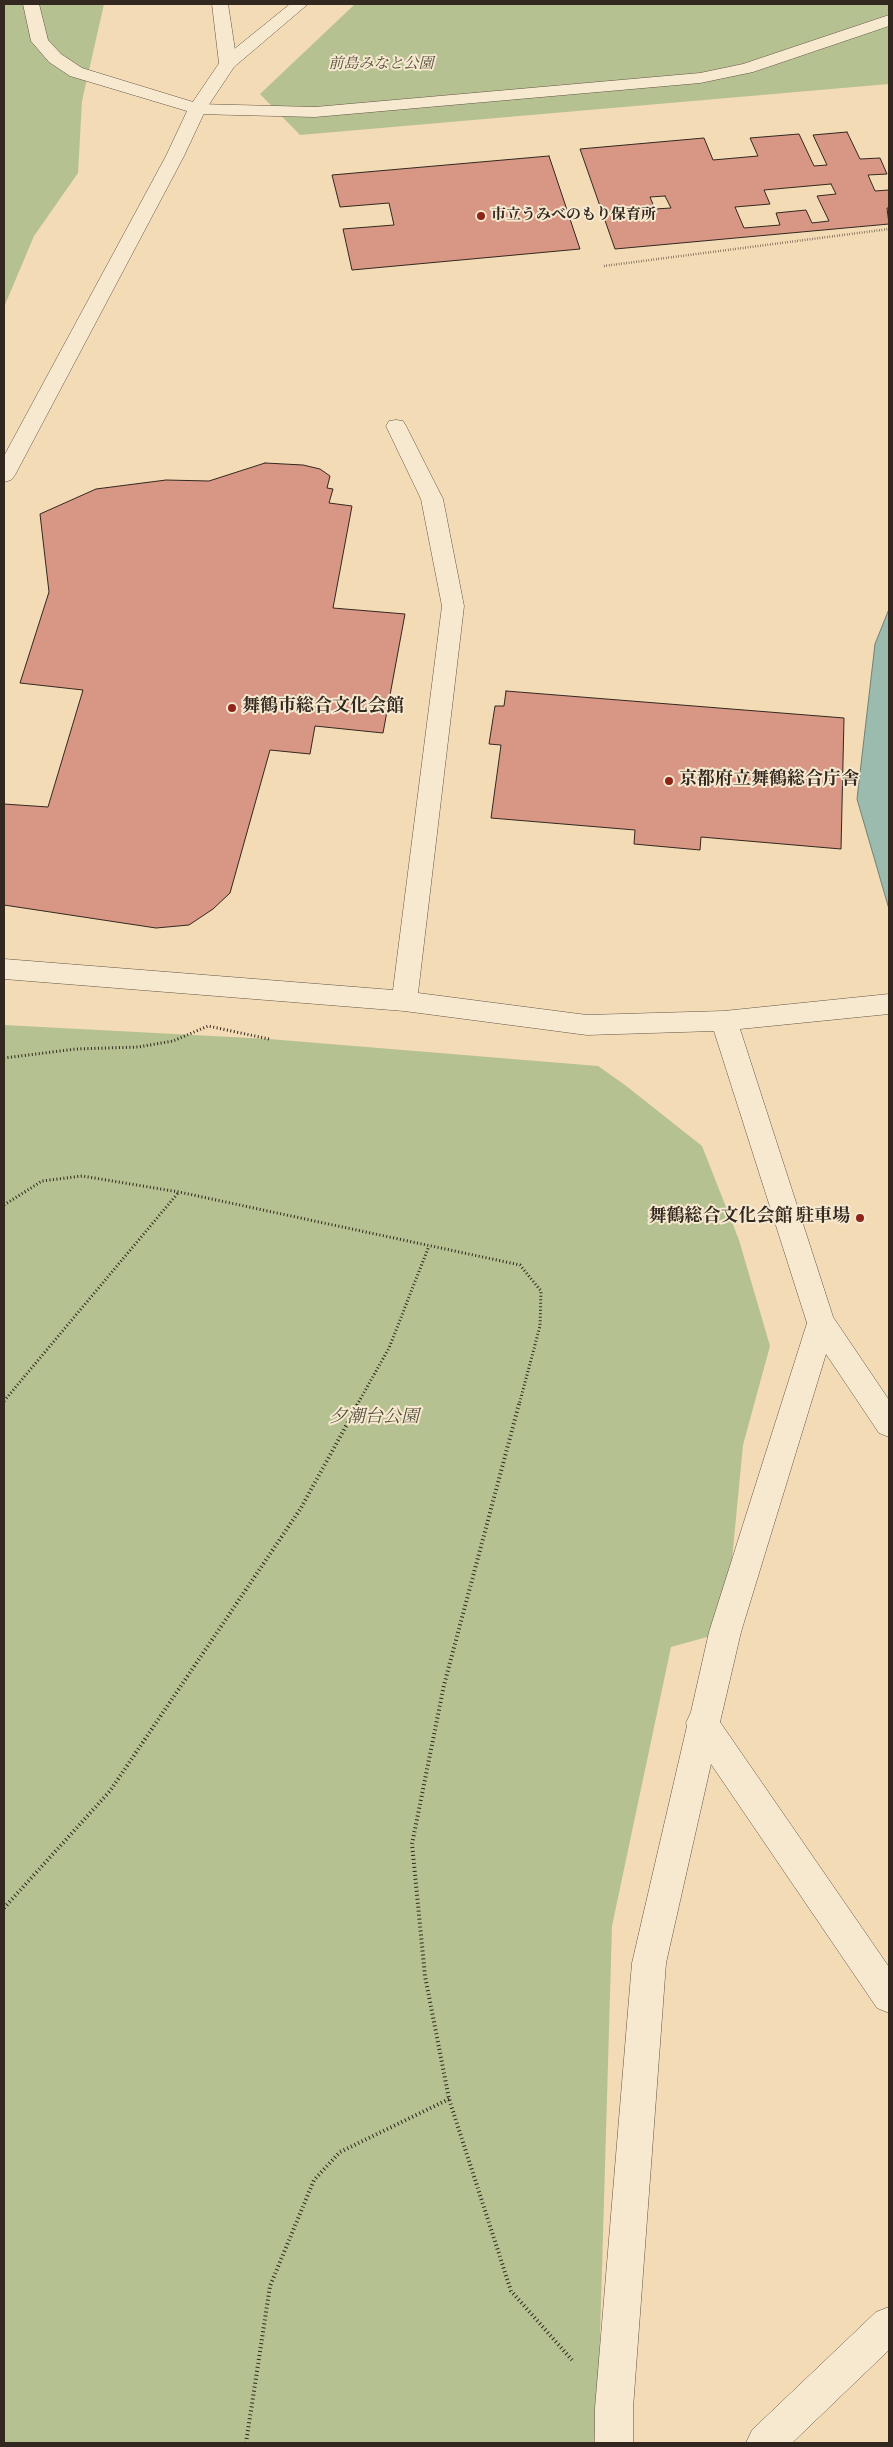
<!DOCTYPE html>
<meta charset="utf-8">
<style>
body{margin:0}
#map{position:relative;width:893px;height:2447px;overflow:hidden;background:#f3dbb6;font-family:Vollkorn,serif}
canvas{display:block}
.frame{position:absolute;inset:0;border:5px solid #32281f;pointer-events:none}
</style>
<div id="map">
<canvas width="893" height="2447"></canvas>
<div class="frame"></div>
</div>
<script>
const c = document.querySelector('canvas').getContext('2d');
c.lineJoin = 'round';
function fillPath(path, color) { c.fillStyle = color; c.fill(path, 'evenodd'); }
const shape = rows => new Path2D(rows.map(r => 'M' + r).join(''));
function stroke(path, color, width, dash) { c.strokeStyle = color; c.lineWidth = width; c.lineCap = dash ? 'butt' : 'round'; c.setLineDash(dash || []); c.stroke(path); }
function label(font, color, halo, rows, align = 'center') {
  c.font = font + ' Vollkorn,"Noto Serif JP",serif'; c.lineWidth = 4; c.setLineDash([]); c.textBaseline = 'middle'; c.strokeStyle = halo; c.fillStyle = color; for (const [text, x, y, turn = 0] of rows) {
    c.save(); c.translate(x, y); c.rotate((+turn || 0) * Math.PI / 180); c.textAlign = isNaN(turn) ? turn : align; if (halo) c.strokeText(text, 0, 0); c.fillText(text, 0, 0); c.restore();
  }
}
fillPath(shape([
 [4,4,104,4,82,101,78,173,34,236,4,307],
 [355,4,889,4,889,84,300,135,260,94],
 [4,1025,269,1039,598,1066,625,1085,702,1146,739,1240,770,1346,743,1445,725,1632,671,1647,612,1926,599,2372,594,2443,4,2443]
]), '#b6c191');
const water = shape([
 [889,609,889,909,857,799,875,644,889,609]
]);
fillPath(water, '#9bbbae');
stroke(water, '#718075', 1);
const building = shape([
 [847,132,860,159,880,158,887,174,868,175,875,191,889,190,889,208,887,208,889,224,615,249,580,149,704,138,713,160,758,156,750,138,799,134,814,166,827,165,813,135,847,132],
 [831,184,836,194,817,196,829,221,812,223,806,210,776,213,780,225,744,228,735,207,770,204,764,190,831,184],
 [665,196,671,208,655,209,650,197,665,196],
 [549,156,580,249,352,270,343,229,394,225,389,203,340,207,332,175,549,156],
 [265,463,303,465,320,469,330,476,327,488,333,489,329,503,352,506,333,608,405,614,383,733,315,726,310,754,270,750,230,893,213,909,189,925,156,928,4,905,4,804,48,807,83,690,20,683,49,592,40,514,96,489,166,480,209,481,265,463],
 [506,691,844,718,841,849,701,837,700,850,634,844,635,830,491,818,501,745,489,744,495,706,504,706,506,691]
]);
fillPath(building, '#d89684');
stroke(building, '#32281f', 1);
const pedestrian = shape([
 [889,15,889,26,753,72,700,83,315,117,197,114,191,113,188,109,191,105,197,104,315,107,700,73,743,64,889,15]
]);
const minor = shape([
 [23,4,39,4,48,40,61,54,82,68,203,105,206,109,203,113,197,114,70,76,49,62,31,41,23,4],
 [212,4,228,4,237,63,234,67,228,68,222,67,219,63,212,4],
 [821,1311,831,1314,889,1400,889,1437,879,1433,826,1354,741,1632,720,1722,889,1967,889,2013,877,2008,711,1764,666,1963,633,2408,633,2443,595,2443,595,2408,632,1963,687,1726,686,1723,691,1712,709,1632,807,1323,811,1314,821,1311],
 [889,2307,889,2350,792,2443,746,2443,752,2430,876,2312,889,2307]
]);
const tertiary = shape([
 [290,4,308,4,234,67,206,109,184,156,15,475,11,480,4,482,4,456,166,156,188,109,222,59,290,4],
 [396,420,403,421,406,426,443,499,464,606,418,993,587,1015,724,1011,889,994,889,1014,740,1029,835,1323,831,1332,821,1335,811,1332,807,1323,714,1031,587,1035,404,1011,4,979,4,959,393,990,442,606,421,499,386,426,389,421,396,420]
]);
stroke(pedestrian, '#625545', 1);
stroke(minor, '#625545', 1);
stroke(tertiary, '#625545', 1);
stroke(shape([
 [604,266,889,229]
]), '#32281f', 2.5, [0.5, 2]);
stroke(shape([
 [4,1058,76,1049,138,1047,173,1041,208,1026,269,1039],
 [4,1205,42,1181,82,1176,179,1192,520,1265,541,1291,540,1326,519,1405],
 [4,1401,178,1193],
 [357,1405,389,1348,429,1246]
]), '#32281f', 3, [1, 2.5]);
stroke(shape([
 [519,1404,444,1685,412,1844,425,1976,449,2099,511,2291,572,2360],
 [4,1908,110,1791,301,1508,358,1404],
 [246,2443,270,2286,314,2180,340,2152,449,2099]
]), '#32281f', 4, [1, 3]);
fillPath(pedestrian, '#f7e8d0');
fillPath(minor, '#f7e8d0');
fillPath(tertiary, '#f7e8d0');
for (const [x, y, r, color] of [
 [481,216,5,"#8f2418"],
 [232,708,5,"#8f2418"],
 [669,781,5,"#8f2418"],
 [860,1218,5,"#8f2418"]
]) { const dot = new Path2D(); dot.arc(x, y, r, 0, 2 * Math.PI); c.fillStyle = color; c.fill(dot); stroke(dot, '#f7e8d0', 2); }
label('italic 15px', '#534e3c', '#f7e8d0', [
 ["前島みなと公園",381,65]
]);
label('bold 15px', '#32281f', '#f7e8d0', [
 ["市立うみべのもり保育所",491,216]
], 'left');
label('bold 18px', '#32281f', '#f7e8d0', [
 ["舞鶴市総合文化会館",242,708],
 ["京都府立舞鶴総合庁舎",679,781],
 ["舞鶴総合文化会館 駐車場",850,1218,"right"]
], 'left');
label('italic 18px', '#534e3c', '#f7e8d0', [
 ["夕潮台公園",374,1419]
]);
</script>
